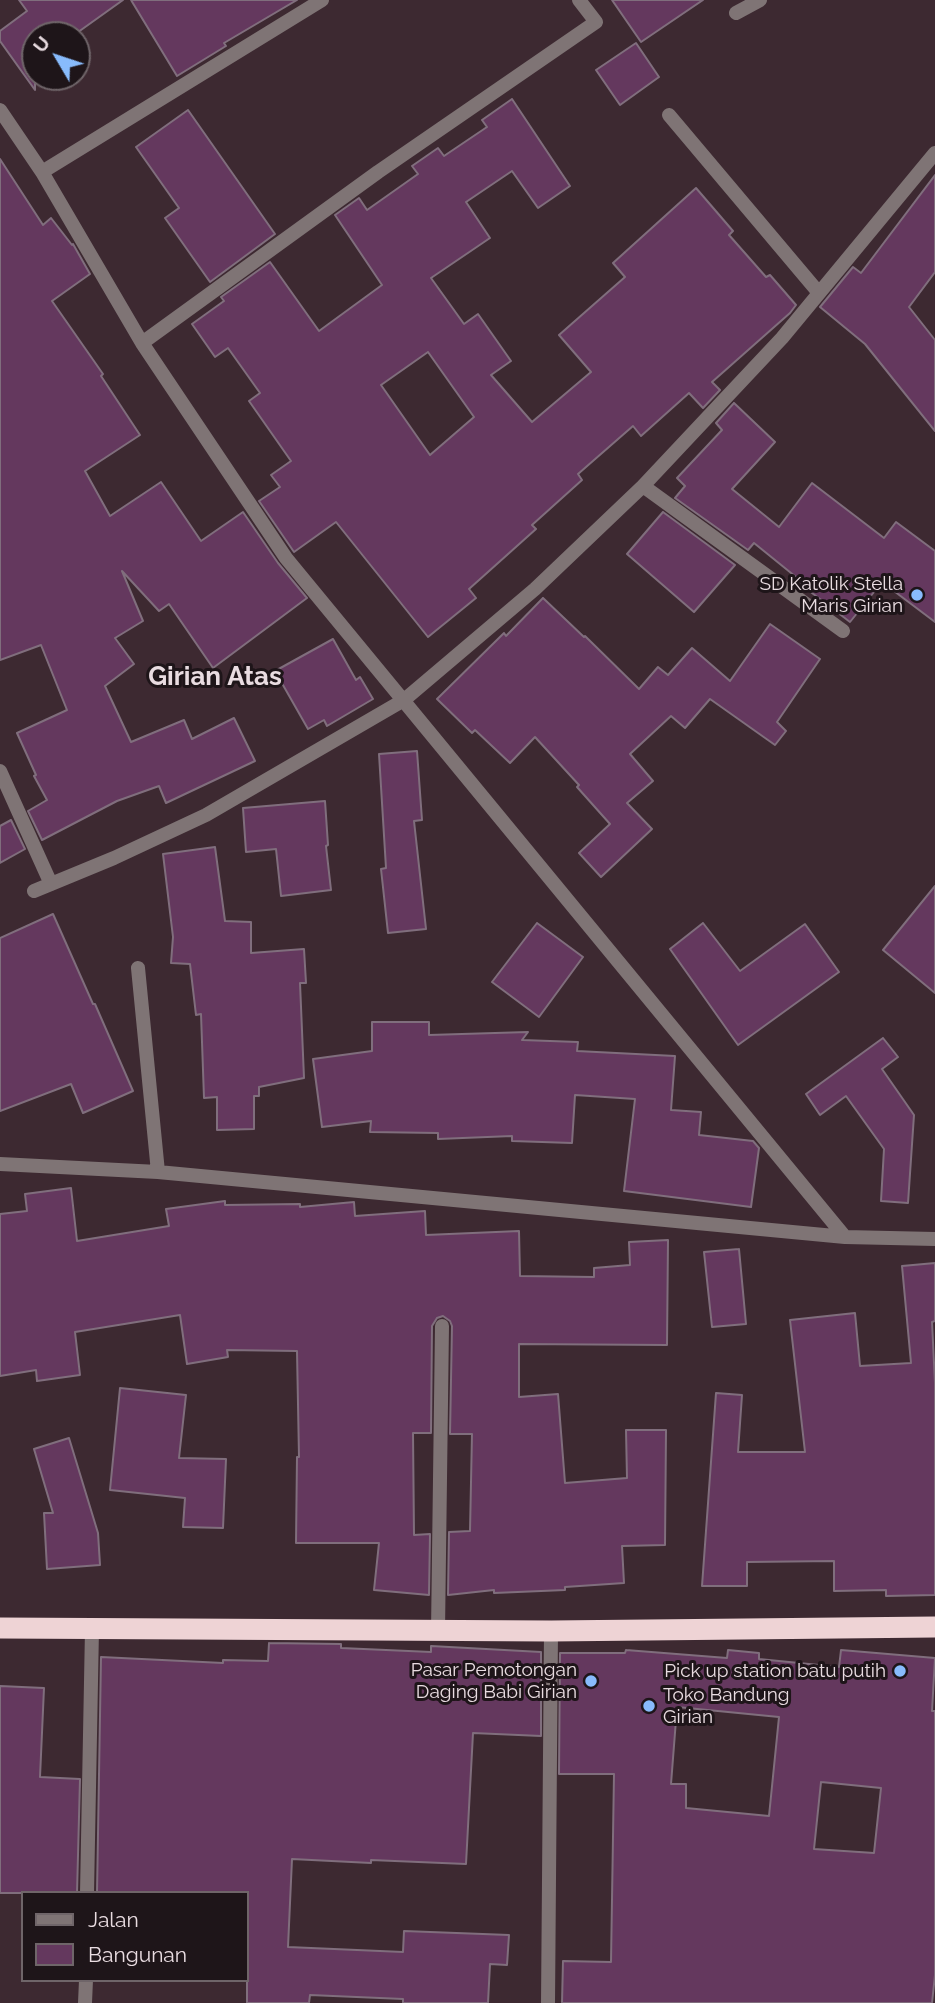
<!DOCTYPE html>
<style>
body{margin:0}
#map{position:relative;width:935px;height:2003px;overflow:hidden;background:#3d2931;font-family:Raleway,sans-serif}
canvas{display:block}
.legend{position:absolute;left:21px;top:1891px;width:228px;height:91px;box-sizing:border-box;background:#1e1519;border:2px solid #6f6569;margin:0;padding:9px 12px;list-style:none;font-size:21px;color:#e9dce1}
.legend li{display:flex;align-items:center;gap:14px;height:35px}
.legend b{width:35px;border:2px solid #6f6569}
.north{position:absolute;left:21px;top:21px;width:70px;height:70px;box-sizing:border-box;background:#1e1519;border:2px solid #6f6569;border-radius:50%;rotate:309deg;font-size:19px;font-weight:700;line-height:28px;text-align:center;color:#e9dce1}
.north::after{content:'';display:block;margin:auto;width:24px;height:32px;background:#88bbfc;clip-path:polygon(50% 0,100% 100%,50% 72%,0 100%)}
</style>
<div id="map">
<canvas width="935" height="2003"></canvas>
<ul class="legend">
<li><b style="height:9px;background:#7f7475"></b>Jalan</li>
<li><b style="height:19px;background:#64385e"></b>Bangunan</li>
</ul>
<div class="north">U</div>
</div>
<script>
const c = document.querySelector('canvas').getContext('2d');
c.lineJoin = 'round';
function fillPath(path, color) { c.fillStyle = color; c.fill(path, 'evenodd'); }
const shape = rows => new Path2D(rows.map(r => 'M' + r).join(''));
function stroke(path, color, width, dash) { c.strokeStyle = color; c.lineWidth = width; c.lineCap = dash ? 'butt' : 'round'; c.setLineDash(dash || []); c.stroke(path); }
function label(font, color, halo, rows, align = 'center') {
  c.font = font + ' Raleway,sans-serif'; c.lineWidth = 6; c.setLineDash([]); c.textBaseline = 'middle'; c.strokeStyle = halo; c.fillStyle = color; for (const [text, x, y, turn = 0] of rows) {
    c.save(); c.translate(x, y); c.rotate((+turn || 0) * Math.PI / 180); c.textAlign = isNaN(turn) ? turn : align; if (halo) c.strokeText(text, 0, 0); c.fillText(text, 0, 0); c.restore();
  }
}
const building = shape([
 [19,0,123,0,74,35,35,35,35,90,0,41,0,31,27,11,19,0],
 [131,0,297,0,224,43,226,46,177,76,131,0],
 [612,0,703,0,641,42,612,0],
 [636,43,659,77,620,105,596,70,636,43],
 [512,99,570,186,538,208,512,171,466,202,490,238,431,278,464,324,478,314,511,361,491,375,532,422,591,372,559,335,625,277,613,263,696,188,733,231,729,235,766,277,770,275,796,305,790,313,712,382,720,390,703,408,689,393,641,436,633,426,578,474,582,480,532,525,536,529,469,589,476,598,428,637,336,522,294,552,259,501,280,487,271,475,291,461,249,401,260,393,228,348,215,357,192,324,224,301,221,297,270,262,319,331,382,285,335,215,359,198,367,210,418,174,412,166,438,148,444,156,487,127,482,120,512,99],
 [428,352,474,417,430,455,381,385,428,352],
 [188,110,275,234,210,282,165,218,179,208,136,147,188,110],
 [0,159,43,225,51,218,72,245,73,244,90,274,52,301,103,374,101,376,140,435,85,471,110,516,161,482,201,541,243,512,278,563,307,598,213,668,169,604,159,611,122,571,143,621,115,638,134,664,105,686,131,742,184,720,192,739,234,718,255,761,166,803,159,786,117,801,42,840,28,811,47,800,34,776,36,775,17,733,67,710,41,645,0,660,0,159],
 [935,175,935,272,909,307,935,340,935,431,865,344,820,307,853,267,861,273,935,175],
 [734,403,775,442,732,489,779,527,812,483,884,538,896,522,935,551,935,622,882,582,850,622,795,580,796,577,754,543,748,550,675,498,685,486,677,478,722,430,716,423,734,403],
 [663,512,735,565,694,612,627,554,663,512],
 [543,598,584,637,585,636,639,689,658,667,668,675,692,648,730,681,770,624,820,659,777,722,786,731,775,745,710,699,685,728,671,716,630,754,653,781,627,803,652,829,601,877,579,853,610,824,577,787,579,785,535,737,510,763,475,730,472,733,437,699,504,633,506,636,543,598],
 [333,639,356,680,360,677,373,699,327,726,324,720,308,729,275,671,333,639],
 [417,751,422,820,414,821,426,929,388,933,381,869,386,868,379,754,417,751],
 [325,801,328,845,326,846,331,890,281,896,276,849,246,852,243,808,325,801],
 [11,820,25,849,0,863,0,826,11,820],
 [215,847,225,921,251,922,251,953,304,949,306,983,300,983,304,1078,259,1087,259,1096,254,1096,254,1129,217,1130,217,1097,204,1098,201,1014,196,1015,190,964,171,963,173,937,163,854,215,847],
 [935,886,935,993,883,950,935,886],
 [53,914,93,1004,95,1004,133,1091,83,1113,71,1084,0,1111,0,938,53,914],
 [537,923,583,957,539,1017,492,982,537,923],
 [703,923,740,971,805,924,839,972,738,1045,670,949,703,923],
 [372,1022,429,1022,429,1035,528,1032,522,1040,578,1042,577,1051,675,1056,671,1110,701,1112,699,1135,753,1141,759,1148,751,1207,624,1191,635,1099,575,1095,572,1143,512,1141,512,1136,438,1139,438,1133,370,1132,371,1121,322,1127,313,1059,372,1051,372,1022],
 [883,1038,898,1057,882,1069,914,1115,908,1203,881,1201,884,1149,846,1096,820,1115,806,1094,883,1038],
 [71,1188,77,1241,169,1226,166,1209,225,1201,225,1205,300,1204,300,1207,354,1202,355,1216,425,1211,426,1235,519,1231,520,1276,594,1277,594,1268,630,1265,629,1242,668,1240,667,1345,519,1344,519,1397,558,1394,565,1483,627,1478,626,1430,666,1430,665,1545,622,1546,624,1583,565,1587,565,1590,494,1593,494,1590,448,1595,449,1532,470,1531,472,1434,450,1434,452,1326,450,1321,443,1316,437,1318,432,1326,431,1433,413,1433,414,1535,430,1534,429,1595,374,1590,379,1543,296,1543,297,1457,299,1457,297,1351,227,1350,228,1357,187,1364,180,1315,75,1332,80,1375,37,1381,36,1370,0,1376,0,1214,27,1211,25,1194,71,1188],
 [739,1249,746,1324,712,1327,704,1252,739,1249],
 [935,1263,935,1321,932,1322,935,1383,935,1595,886,1596,886,1590,834,1591,834,1561,747,1562,747,1586,702,1586,716,1393,742,1395,738,1452,805,1452,790,1320,855,1313,860,1366,911,1363,902,1266,935,1263],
 [120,1388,186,1395,179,1458,226,1459,223,1528,183,1527,185,1498,110,1490,120,1388],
 [69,1438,98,1533,100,1565,47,1569,44,1513,53,1513,34,1449,69,1438],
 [269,1643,341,1644,341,1648,431,1652,431,1646,541,1652,541,1736,473,1733,466,1864,371,1860,371,1863,292,1859,288,1947,403,1952,404,1931,509,1935,507,1965,490,1964,488,2003,403,2003,403,1999,310,1995,309,2003,247,2003,247,1893,97,1893,101,1657,223,1663,223,1660,268,1661,269,1643],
 [626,1650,727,1658,728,1650,759,1653,759,1659,839,1667,841,1650,935,1658,932,1711,935,1711,935,1975,932,2003,562,2003,563,1961,611,1962,614,1774,559,1774,560,1653,625,1653,626,1650],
 [677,1707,779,1717,769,1816,686,1808,686,1784,671,1784,677,1707],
 [821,1782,881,1788,874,1853,814,1849,821,1782],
 [0,1686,44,1688,40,1777,80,1779,77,1893,0,1893,0,1686]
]);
fillPath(building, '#64385e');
stroke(building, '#806e7d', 2);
stroke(shape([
 [736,13,760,0],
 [0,110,42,172,142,343,286,558,845,1237],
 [669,115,819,293],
 [42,172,322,0],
 [142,343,378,172,596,22,579,0],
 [643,486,843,631],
 [0,771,51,884],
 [34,891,114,858,206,815,404,700,535,589,643,486,782,338,935,153],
 [138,968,158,1172],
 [0,1164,158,1172,845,1237,935,1239],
 [438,1631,442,1326],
 [87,1893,92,1629],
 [85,2003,86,1980],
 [548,2003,551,1631]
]), '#7f7475', 14);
stroke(shape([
 [0,1628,551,1631,935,1627]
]), '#eed3d5', 21);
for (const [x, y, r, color] of [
 [917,595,7,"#88bbfc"],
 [900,1671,7,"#88bbfc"],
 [591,1681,7,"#88bbfc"],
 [649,1706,7,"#88bbfc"]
]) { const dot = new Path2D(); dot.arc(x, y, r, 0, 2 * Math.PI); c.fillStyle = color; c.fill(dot); stroke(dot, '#1e1519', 2.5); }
label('19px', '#e9dce1', '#1e1519', [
 ["SD Katolik Stella",903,584],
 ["Maris Girian",903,606],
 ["Pasar Pemotongan",577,1670],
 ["Daging Babi Girian",577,1692],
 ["Pick up station batu putih",886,1671],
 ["Toko Bandung",663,1695,"left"],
 ["Girian",663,1717,"left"]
], 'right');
label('bold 26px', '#e9dce1', '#1e1519', [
 ["Girian Atas",215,677]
]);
</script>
